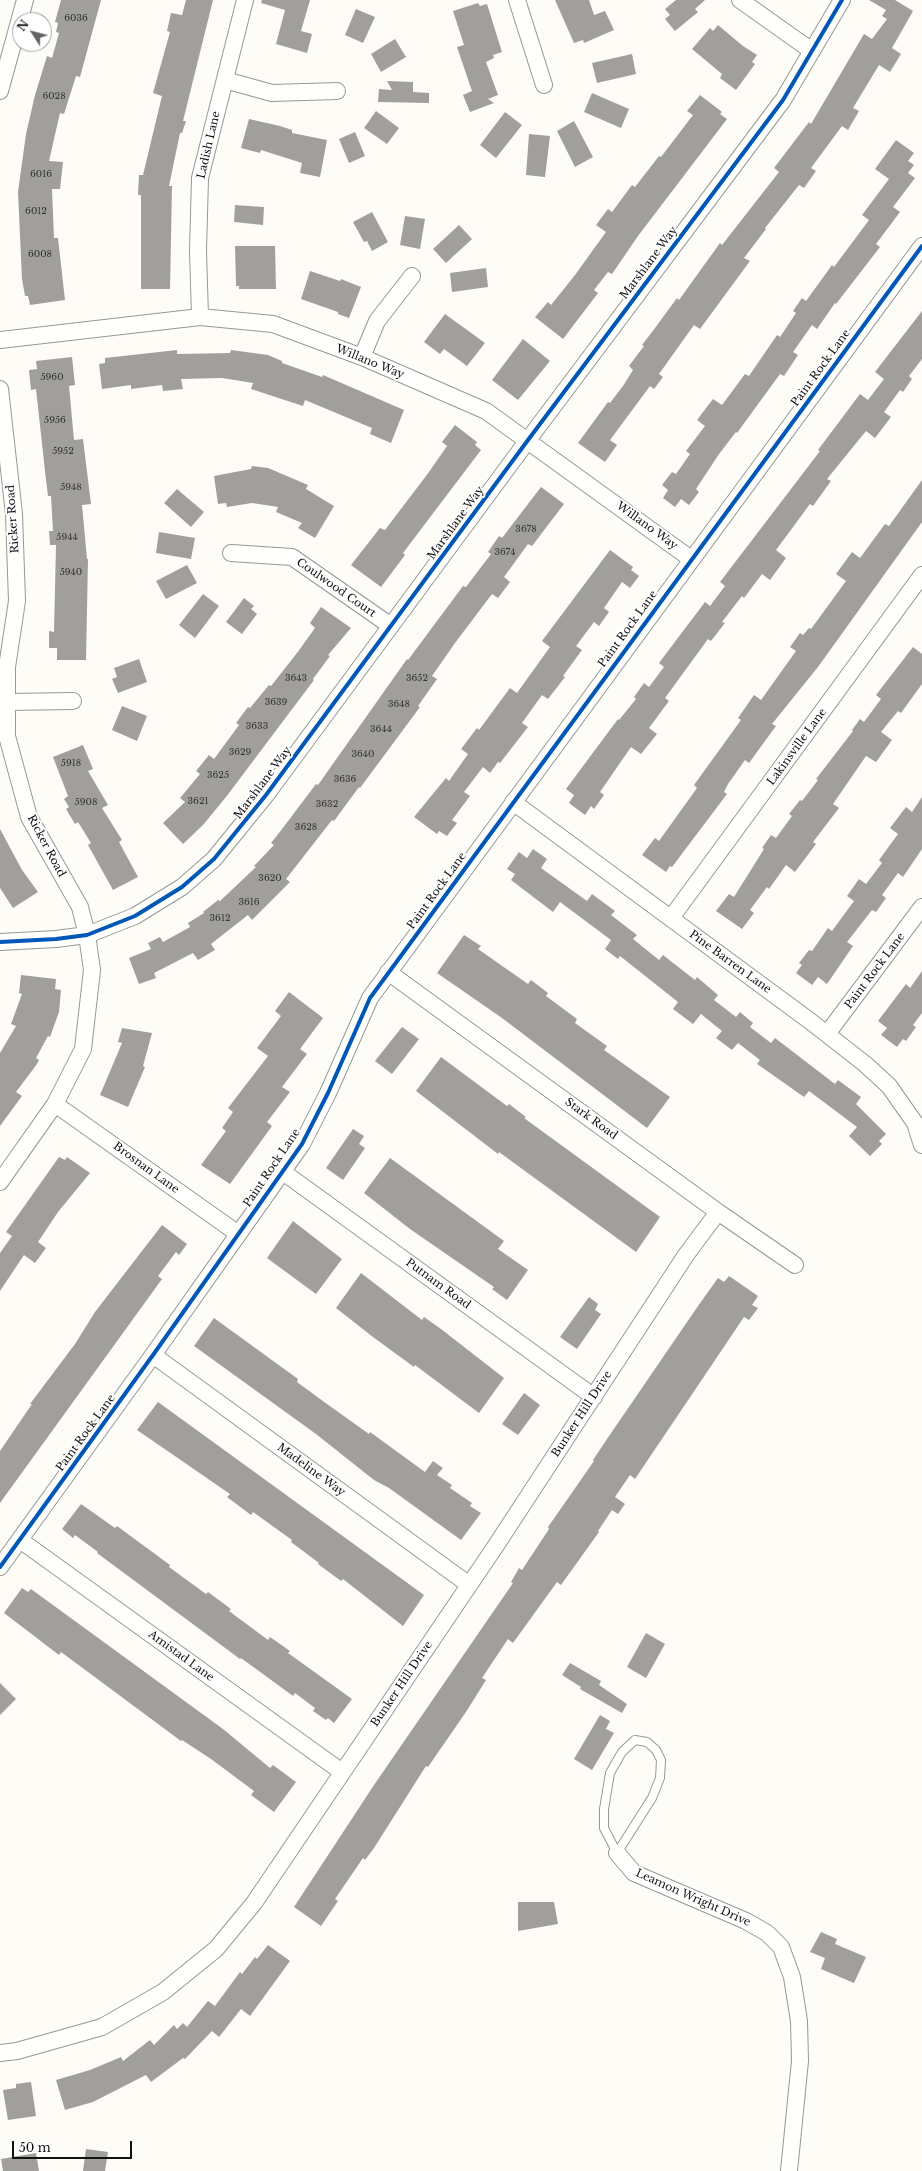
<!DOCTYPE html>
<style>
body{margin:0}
#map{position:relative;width:922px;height:2171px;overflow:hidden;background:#fdfcf7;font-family:"Libre Baskerville",serif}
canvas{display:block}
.north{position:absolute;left:12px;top:12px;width:40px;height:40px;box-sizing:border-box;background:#fff;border:1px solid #a0a0a0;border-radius:50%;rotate:306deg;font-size:11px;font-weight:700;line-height:16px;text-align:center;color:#111}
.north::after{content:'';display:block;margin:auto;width:14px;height:18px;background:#646362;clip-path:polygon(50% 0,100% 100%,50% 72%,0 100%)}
.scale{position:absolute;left:12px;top:2141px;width:120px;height:18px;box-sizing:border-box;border:2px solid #111;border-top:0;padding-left:5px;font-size:12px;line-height:14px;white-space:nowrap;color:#111;-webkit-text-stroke:3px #fff;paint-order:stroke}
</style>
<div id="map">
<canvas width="922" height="2171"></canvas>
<div class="north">N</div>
<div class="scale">50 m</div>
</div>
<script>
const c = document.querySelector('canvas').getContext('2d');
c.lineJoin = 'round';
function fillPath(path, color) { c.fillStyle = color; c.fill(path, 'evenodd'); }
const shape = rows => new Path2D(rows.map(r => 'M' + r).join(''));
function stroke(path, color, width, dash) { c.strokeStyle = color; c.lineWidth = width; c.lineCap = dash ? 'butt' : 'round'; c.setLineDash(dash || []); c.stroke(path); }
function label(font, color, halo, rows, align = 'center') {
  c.font = font + ' "Libre Baskerville",serif'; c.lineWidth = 4; c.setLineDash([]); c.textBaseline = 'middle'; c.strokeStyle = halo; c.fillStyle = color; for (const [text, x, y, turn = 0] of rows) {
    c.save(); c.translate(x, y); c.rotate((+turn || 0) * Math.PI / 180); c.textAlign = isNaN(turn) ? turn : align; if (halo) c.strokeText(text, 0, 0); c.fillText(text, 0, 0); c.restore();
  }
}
fillPath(shape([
 [61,0,101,0,80,77,76,76,64,114,60,113,49,161,63,162,60,189,52,189,54,238,58,238,65,300,30,305,28,296,25,296,22,279,18,192,26,134,35,95,47,56,52,58,59,33,56,32,58,23,55,22],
 [186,0,213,0,183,121,186,121,182,133,180,133,169,186,172,186,170,289,141,289,141,195,138,195,139,175,143,175,162,96,153,93,170,32,167,31,171,13,182,15],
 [262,0,310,0,301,31,312,34,307,53,276,44,285,10,261,3],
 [555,0,589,0,594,15,605,11,614,30,584,43,583,40,574,43],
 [676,0,705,0,695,9,698,12,675,31,665,19,670,15,665,9],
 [869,0,895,0,913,11,892,48,901,54,890,72,879,65,853,108,859,111,848,130,842,126,811,168,816,171,804,188,799,185,765,228,766,229,744,258,750,261,700,329,694,325,659,374,663,377,654,389,650,386,610,440,617,445,605,462,578,443,608,402,610,403,623,386,633,370,629,366,644,346,642,345,655,328,677,298,679,300,720,243,722,245,779,172,774,168,809,122,811,124,864,34,872,39,887,19,882,16,886,10],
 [478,3,480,6,487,4,502,52,493,55,494,58,486,62,498,95,488,99,494,103,470,112,463,95,472,91,457,47,464,45,453,11],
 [356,9,375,17,363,43,345,35],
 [718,25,743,46,757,55,752,62,755,64,736,90,720,78,722,74,692,49,710,28,713,31],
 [395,39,406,57,381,72,371,54],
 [632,54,636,74,597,83,592,63],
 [387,81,413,82,413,92,429,93,429,103,378,102,379,89,392,90],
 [592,93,629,109,621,128,584,112],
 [700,95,722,112,720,114,727,119,638,236,612,274,608,272,594,290,598,293,563,339,535,317,548,302,551,305,575,275,606,232,596,225,608,209,612,212,632,185,635,187,659,156,661,157,693,115,687,111],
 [376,111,399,128,387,144,364,128],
 [505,112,522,125,496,158,480,145],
 [249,119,280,126,292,130,292,133,327,140,320,177,300,173,302,163,261,150,260,153,241,148],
 [574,121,593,157,575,167,557,131],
 [355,132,365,156,349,163,339,139],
 [529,134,550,136,545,177,526,175],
 [896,140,914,153,908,161,914,165,908,173,915,178,893,207,900,212,876,244,880,247,836,304,835,303,817,329,812,325,793,352,798,355,784,376,780,374,737,433,736,432,719,454,696,489,699,492,689,505,681,499,675,507,663,498,668,490,662,485,672,472,676,474,690,454,686,451,705,426,697,420,713,399,722,405,745,374,749,376,777,335,780,337,796,313,793,311,802,298,806,301,832,265,834,267,869,220,862,215,889,179,875,169],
 [235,205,264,207,263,225,234,222],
 [372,212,388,242,372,251,367,241,364,242,353,222],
 [405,216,425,219,420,249,400,245],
 [459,225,472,239,446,263,433,249],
 [235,246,275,246,276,289,239,289,239,286,236,286],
 [486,268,488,287,452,292,450,273],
 [310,271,340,281,341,279,361,287,349,318,338,314,338,312,301,299],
 [922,311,922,359,909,376,912,379,903,392,900,390,884,412,891,417,875,438,866,431,827,479,831,481,813,506,810,504,776,550,786,558,770,580,762,574,744,598,742,596,722,622,725,623,711,641,708,639,665,698,669,701,649,728,657,734,641,754,631,747,600,792,604,795,594,809,591,806,585,815,569,803,574,795,566,789,618,719,619,720,636,699,634,697,644,683,649,687,664,667,659,663,705,602,710,606,725,586,720,582,820,451,818,450,860,394,868,400,884,379,875,372],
 [445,314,485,343,467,366,444,349,440,354,424,342],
 [523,339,550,361,518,400,492,380],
 [177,350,177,354,230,353,231,350,268,355,282,361,282,363,322,377,323,375,404,410,391,443,370,434,372,428,305,400,303,406,251,389,253,383,222,378,181,379,183,389,163,391,162,385,131,389,131,385,102,389,99,364,105,363,105,358],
 [72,357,75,385,69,386,74,440,83,439,91,504,82,505,87,559,88,559,86,660,57,660,57,648,49,648,49,631,54,632,56,545,50,545,49,531,53,531,51,496,48,496,45,471,36,389,31,390,29,370,37,369,36,361],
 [455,425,477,442,475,445,481,450,403,553,405,555,381,587,351,565,380,528,385,530,429,472,447,446,442,442],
 [252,466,268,468,308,485,306,489,334,506,315,538,298,528,302,523,276,512,278,507,252,503,227,507,226,503,218,504,214,476,251,469],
 [922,480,922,522,818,667,772,724,776,726,749,763,745,760,728,784,724,792,727,794,672,867,670,866,666,872,642,855,655,838,659,841,697,788,694,785,741,720,738,718,754,695,761,700,796,651,790,647,800,633,803,635,809,628,811,629,846,581,836,574,852,552,860,558,885,524,889,526],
 [541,487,564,504,532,546,528,544,504,577,510,582,498,598,492,594,455,643,432,676,437,679,418,706,420,707,360,788,359,787,334,821,332,820,286,879,290,882,252,920,248,915,211,944,215,950,198,960,193,953,154,973,156,978,139,984,129,958,151,949,148,943,160,937,163,942,190,927,188,923,204,913,203,912,218,900,220,901,256,867,254,866,274,845,271,843,279,833,316,784,318,785,407,659,408,660,463,586,466,587,491,554,488,552,499,536,502,538],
 [177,489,204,512,191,527,164,503],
 [159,532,195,538,191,559,156,553],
 [610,550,633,567,631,570,639,576,630,588,622,582,604,608,609,612,599,626,594,622,576,646,582,650,563,676,565,677,548,699,542,695,522,723,528,727,500,763,498,762,490,773,483,767,464,792,470,796,452,820,457,823,447,836,439,831,437,834,414,817,446,778,449,781,468,754,461,749,477,728,479,730,510,688,517,693,550,647,542,641],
 [187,565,197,583,166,599,156,581],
 [203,594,219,606,195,638,179,625],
 [244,598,254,606,251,609,257,614,242,634,226,622],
 [321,607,351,628,328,655,330,656,313,679,314,680,226,797,203,825,183,844,163,823,185,802,180,798,200,774,196,771,209,755,214,759,239,725,236,723,248,707,250,708,269,685,271,686,297,653,315,628,310,623],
 [913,647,922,654,922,684,901,713,898,711,881,732,892,740,876,762,866,756,833,804,839,808,813,842,816,844,795,872,786,865,769,889,767,887,750,910,754,913,742,929,716,911,729,894,734,897,764,849,762,848,771,835,776,838,792,816,789,814,800,800,802,801,818,780,816,779,853,731,852,730,860,719,864,722,881,699,876,695],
 [139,659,147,682,118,693,112,679,117,677,114,668],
 [122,706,147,716,137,741,112,730],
 [83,745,93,769,88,771,108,805,102,808,122,840,119,842,138,877,113,890,88,845,91,843,78,822,75,824,66,809,69,807,64,799,68,796,53,757],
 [922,797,922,849,903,877,898,873,882,895,886,898,876,912,872,910,847,942,853,946,827,984,818,977,812,985,796,973,802,965,799,963,809,950,812,951,828,928,832,931,854,901,847,896,859,879,866,884,882,863,879,860,898,834,890,828,906,807,912,812],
 [0,829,22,870,38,892,13,908,0,888],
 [533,849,547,859,541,868,587,901,592,894,615,911,611,915,637,935,633,939,659,960,663,955,695,980,697,977,718,995,714,1000,736,1017,740,1012,753,1023,750,1027,771,1043,775,1038,835,1084,838,1080,861,1097,856,1104,886,1134,879,1141,882,1144,870,1156,849,1136,857,1127,809,1091,804,1097,770,1073,757,1064,760,1060,738,1043,732,1050,716,1038,722,1031,701,1014,693,1024,673,1009,678,1002,620,956,618,959,605,949,611,940,560,902,553,912,511,880,515,874,507,869,519,852,527,858],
 [464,935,481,946,478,949,528,984,531,980,548,993,546,996,577,1019,575,1023,607,1046,604,1050,670,1097,647,1128,502,1018,437,973],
 [922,971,922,1013,913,1025,916,1027,906,1041,903,1039,897,1047,881,1035,887,1028,878,1021,906,984,910,988],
 [21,975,56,979,55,989,61,990,59,1012,50,1037,48,1036,36,1058,39,1060,37,1064,16,1092,22,1096,0,1126,0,1053,16,1026,11,1024,22,994,19,993],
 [289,992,323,1018,300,1049,307,1054,282,1087,290,1092,267,1122,272,1126,230,1184,201,1165,226,1131,222,1128,233,1112,228,1108,268,1056,257,1048,281,1016,275,1011],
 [402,1027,419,1039,392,1074,375,1061],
 [122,1028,152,1033,143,1066,145,1067,128,1107,100,1095,122,1043,118,1042],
 [441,1057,507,1106,509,1104,526,1117,524,1118,660,1217,636,1252,499,1152,498,1154,416,1091],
 [353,1129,364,1136,359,1144,365,1148,343,1180,326,1168],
 [59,1157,65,1160,67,1157,90,1173,58,1212,38,1242,46,1248,35,1263,24,1255,0,1291,0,1253,12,1236,6,1232],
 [390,1158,504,1241,498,1249,528,1270,507,1300,492,1289,494,1287,410,1229,364,1193],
 [293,1221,342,1259,316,1294,267,1258],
 [162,1225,187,1244,179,1255,176,1252,158,1276,162,1279,0,1503,0,1451,32,1404,30,1404,75,1344,95,1312],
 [361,1273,422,1320,424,1317,441,1329,504,1378,479,1413,415,1365,414,1367,373,1337,336,1308],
 [729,1276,758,1296,752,1305,758,1308,749,1320,744,1317,635,1479,630,1475,615,1497,625,1504,618,1514,612,1510,598,1531,599,1532,561,1585,557,1582,513,1643,508,1639,482,1678,486,1680,466,1712,428,1767,426,1766,374,1848,365,1860,363,1858,335,1899,338,1901,321,1926,294,1907,374,1785,513,1583,511,1582,519,1568,522,1570,549,1529,548,1527,594,1461,593,1460,607,1439,698,1306,718,1278,724,1282],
 [589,1297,598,1304,595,1310,601,1314,577,1349,560,1337],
 [214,1318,298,1379,297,1382,327,1404,369,1434,370,1432,425,1472,433,1461,443,1468,437,1475,452,1485,450,1488,472,1503,470,1506,481,1513,461,1540,389,1488,374,1480,316,1434,194,1346],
 [524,1393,540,1405,518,1435,502,1424],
 [158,1402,424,1595,403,1626,343,1579,341,1581,318,1564,319,1563,291,1542,292,1540,253,1512,251,1515,227,1497,230,1494,137,1430],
 [81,1504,115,1528,117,1526,170,1565,169,1567,206,1594,208,1592,231,1609,229,1611,268,1640,270,1637,290,1651,288,1653,352,1699,334,1723,328,1718,326,1720,313,1711,315,1708,295,1693,293,1696,241,1658,240,1659,97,1553,98,1552,75,1535,73,1538,62,1529],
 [22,1588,28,1592,31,1589,223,1729,270,1768,273,1765,296,1782,274,1812,251,1795,254,1791,211,1759,182,1740,181,1741,61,1652,59,1655,4,1613],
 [646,1633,665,1644,646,1678,627,1667],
 [570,1663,601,1681,599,1685,627,1704,622,1713,580,1689,581,1687,562,1675],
 [0,1683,16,1699,0,1715],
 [600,1715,610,1721,606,1729,614,1733,592,1770,574,1759],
 [518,1902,554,1902,558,1924,518,1931],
 [821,1932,837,1939,835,1944,866,1957,854,1983,821,1969,825,1958,810,1952],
 [268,1945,290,1961,250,2016,241,2009,219,2037,212,2031,185,2059,183,2058,151,2082,146,2075,93,2102,65,2110,56,2080,90,2070,121,2057,123,2061,150,2040,154,2045,174,2025,177,2029,183,2023,187,2027,208,2001,215,2006,240,1972,242,1974,255,1957,257,1959],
 [31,2082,36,2116,8,2120,3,2090,16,2088,16,2084],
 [86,2149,108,2152,105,2171,83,2171],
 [36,2153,39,2171,3,2171,1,2159]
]), '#a19f9c');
const lane = shape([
 [635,1740,647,1742,656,1750,661,1760,660,1778,652,1798,617,1853,604,1828,604,1809,610,1773,622,1752,635,1740]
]);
const street = shape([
 [517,0,544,85],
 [740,0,812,51],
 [225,80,272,93,337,91],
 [0,91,25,0],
 [200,317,198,251,200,178,245,0],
 [0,340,200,317,273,324,362,357,486,411,691,559],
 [362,357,377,321,412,276],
 [0,389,14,514,17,601,7,667,7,736,29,817,80,907,87,935,92,970,83,1049,55,1104,0,1182],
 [231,553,292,557,391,626],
 [7,702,73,701],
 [513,802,810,1021,865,1064,889,1086,915,1123,922,1145],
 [671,918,922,575],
 [0,942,56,939,87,935,135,916,182,887,214,859,266,795,528,440,783,100,842,0],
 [388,972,718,1212,795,1265],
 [827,1034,922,907],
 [55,1104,237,1233],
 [283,1172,594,1397],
 [153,1355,468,1584],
 [20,1540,342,1772],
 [0,1567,153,1355,302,1144,328,1093,370,998,922,246],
 [617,1853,634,1873,746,1921,767,1933,781,1947,792,1977,799,2021,800,2061,789,2171],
 [0,2053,17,2051,102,2027,163,1992,216,1949,254,1903,495,1547,686,1255,718,1212]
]);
stroke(lane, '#979795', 10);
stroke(street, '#979795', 18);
stroke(lane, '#fffffe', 8);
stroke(street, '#fffffe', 16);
stroke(shape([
 [0,942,56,939,87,935,135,916,182,887,214,859,266,795,528,440,783,100,842,0],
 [0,1567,153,1355,302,1144,328,1093,370,998,922,246]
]), '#0057b8', 4);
label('9px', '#353434', null, [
 ["6036",76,18],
 ["6028",54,96],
 ["6016",41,174],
 ["6012",36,211],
 ["6008",40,254],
 ["5960",52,377],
 ["5956",55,420],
 ["5952",63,451],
 ["5948",71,487],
 ["3678",526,529],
 ["5944",67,537],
 ["3674",505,552],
 ["5940",71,572],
 ["3643",296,678],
 ["3652",417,678],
 ["3639",276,702],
 ["3648",399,704],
 ["3633",257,726],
 ["3644",381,729],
 ["3629",240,752],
 ["3640",363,754],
 ["5918",71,763],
 ["3625",218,775],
 ["3636",345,779],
 ["3621",198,801],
 ["5908",86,802],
 ["3632",327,804],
 ["3628",306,827],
 ["3620",270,878],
 ["3616",249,902],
 ["3612",220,918]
]);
label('11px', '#111', '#fff', [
 ["Ladish Lane",209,145,-77],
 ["Marshlane Way",649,263,-53],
 ["Willano Way",370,362,22],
 ["Paint Rock Lane",821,368,-54],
 ["Ricker Road",13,519,-94],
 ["Marshlane Way",456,523,-54],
 ["Willano Way",647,526,36],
 ["Coulwood Court",336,588,35],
 ["Paint Rock Lane",628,629,-54],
 ["Lakinsville Lane",797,747,-54],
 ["Marshlane Way",263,783,-53],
 ["Ricker Road",46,846,62],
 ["Paint Rock Lane",437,891,-54],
 ["Pine Barren Lane",730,962,36],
 ["Paint Rock Lane",875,971,-53],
 ["Stark Road",591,1119,36],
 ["Brosnan Lane",146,1168,36],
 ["Paint Rock Lane",272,1168,-56],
 ["Putnam Road",438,1284,36],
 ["Bunker Hill Drive",582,1414,-57],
 ["Paint Rock Lane",86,1433,-54],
 ["Madeline Way",311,1470,36],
 ["Amistad Lane",181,1656,36],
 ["Bunker Hill Drive",402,1684,-56],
 ["Leamon Wright Drive",693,1898,24]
]);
</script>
